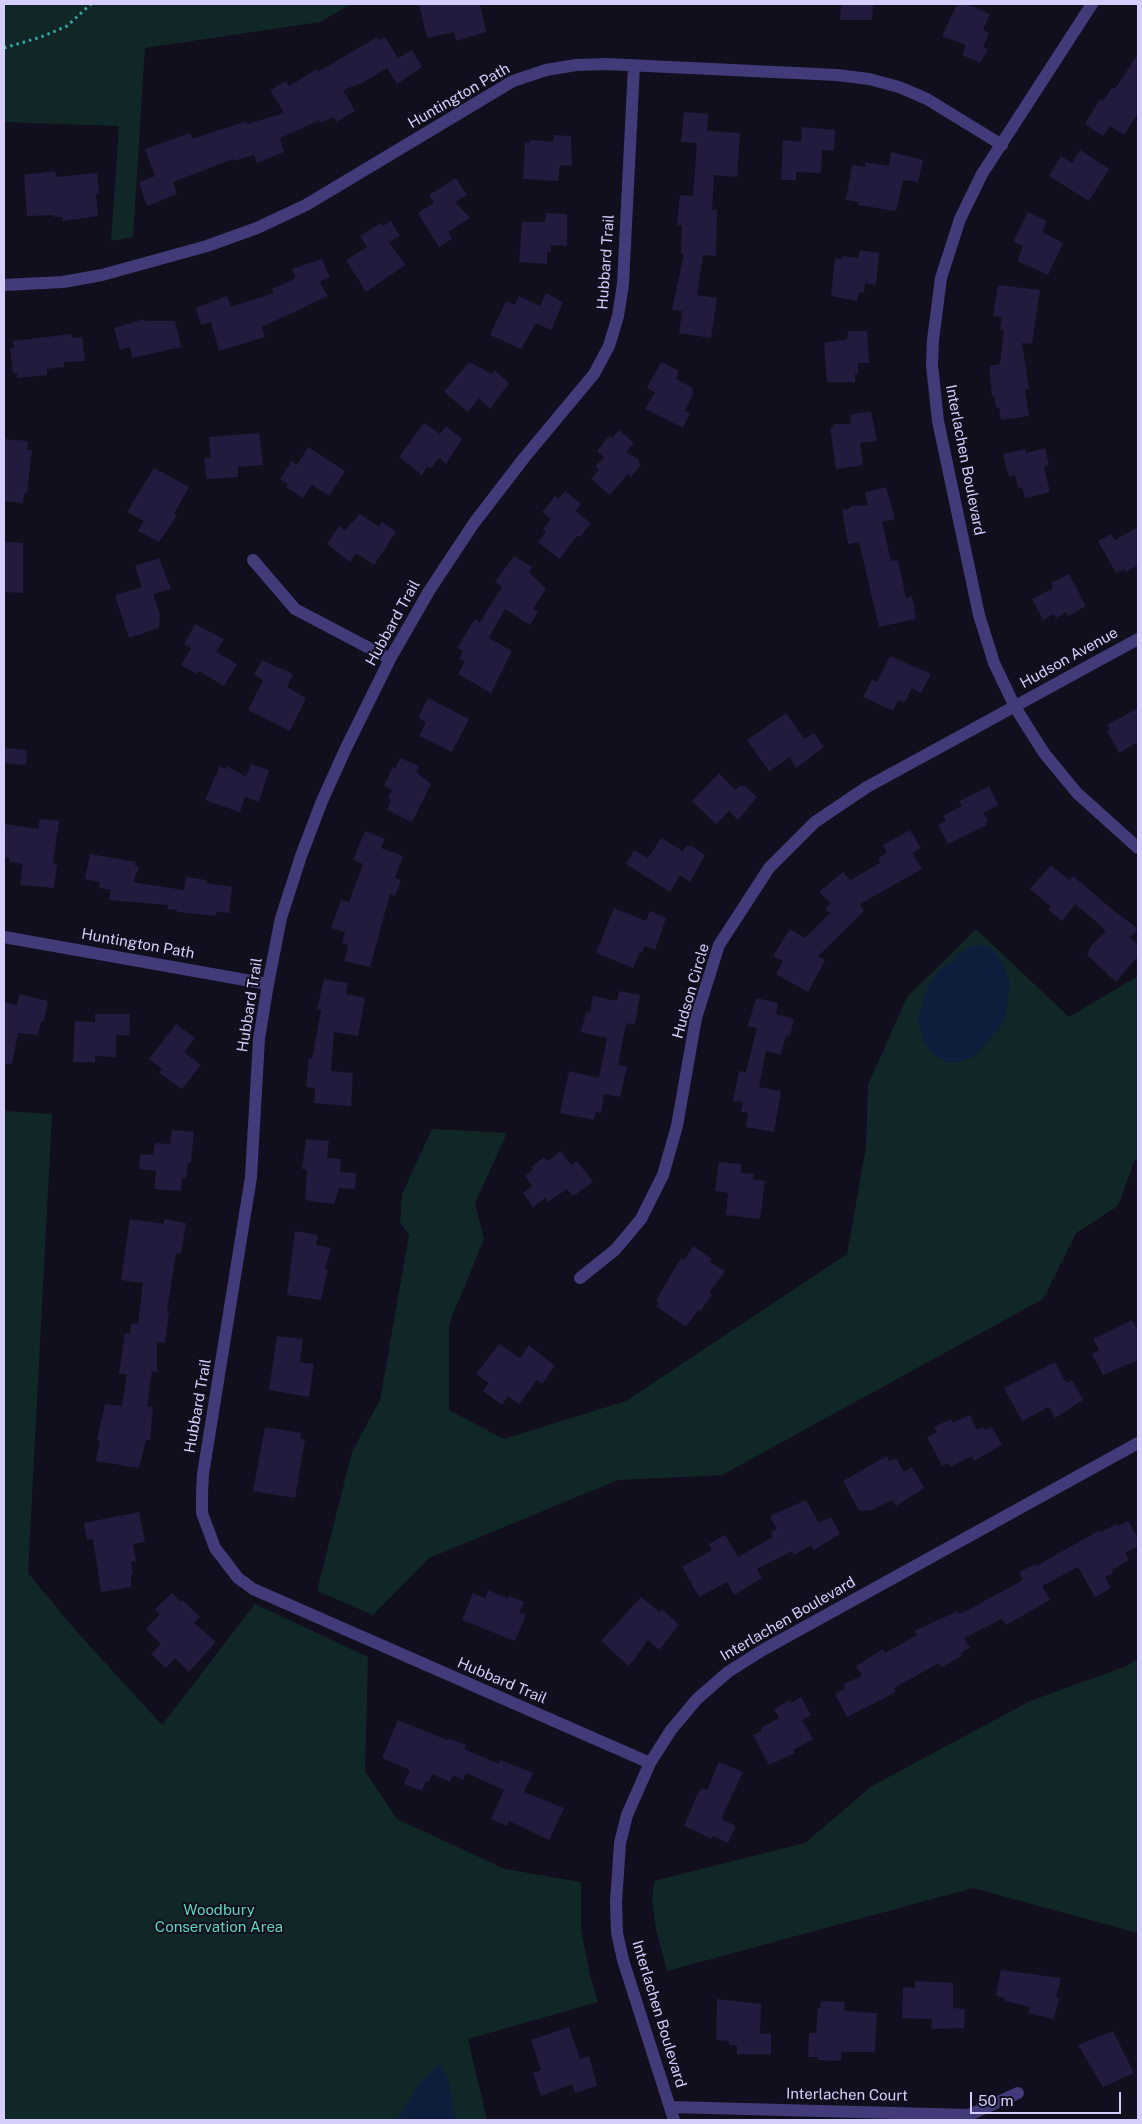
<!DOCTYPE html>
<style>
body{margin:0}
#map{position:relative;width:1142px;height:2124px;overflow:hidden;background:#110e1d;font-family:"Public Sans",sans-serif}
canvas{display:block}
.frame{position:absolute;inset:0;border:5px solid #d5cefb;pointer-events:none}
.scale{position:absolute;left:970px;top:2092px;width:151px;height:22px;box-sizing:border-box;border:2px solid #d5cefb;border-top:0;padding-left:6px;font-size:15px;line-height:18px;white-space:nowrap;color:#d5cefb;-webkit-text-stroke:4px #110e1d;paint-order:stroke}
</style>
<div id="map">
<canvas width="1142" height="2124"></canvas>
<div class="frame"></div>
<div class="scale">50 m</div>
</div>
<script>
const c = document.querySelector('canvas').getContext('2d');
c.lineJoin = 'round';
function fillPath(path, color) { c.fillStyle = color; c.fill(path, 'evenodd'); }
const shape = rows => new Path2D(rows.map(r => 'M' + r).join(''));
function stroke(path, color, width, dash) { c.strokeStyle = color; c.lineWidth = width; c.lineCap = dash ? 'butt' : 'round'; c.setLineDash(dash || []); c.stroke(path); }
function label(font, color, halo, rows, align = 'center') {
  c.font = font + ' "Public Sans",sans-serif'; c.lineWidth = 4; c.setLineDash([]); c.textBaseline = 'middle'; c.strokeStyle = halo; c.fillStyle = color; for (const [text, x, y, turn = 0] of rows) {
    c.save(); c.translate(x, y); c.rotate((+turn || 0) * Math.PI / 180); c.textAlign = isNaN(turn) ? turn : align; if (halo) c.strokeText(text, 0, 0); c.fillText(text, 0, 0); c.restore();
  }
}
fillPath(shape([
 [4,4,351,4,320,22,145,48,133,237,111,241,119,126,4,122],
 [976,929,1069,1017,1138,976,1138,1159,1135,1159,1118,1206,1076,1233,1043,1299,722,1475,618,1480,429,1558,373,1615,317,1591,352,1452,380,1400,409,1235,400,1223,402,1194,432,1129,507,1133,475,1203,484,1239,449,1324,449,1410,504,1439,626,1401,847,1254,866,1147,868,1085,907,997],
 [4,1111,52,1114,28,1573,77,1632,162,1725,255,1604,368,1657,365,1771,397,1819,505,1869,581,1882,581,1929,590,1975,598,2002,468,2039,487,2120,4,2120],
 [1138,1659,1138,1933,973,1888,667,1971,656,1930,652,1901,654,1881,805,1843,872,1786,1030,1701,1124,1667]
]), '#112727');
fillPath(shape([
 [985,945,993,949,1004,965,1010,983,1006,1016,998,1030,975,1056,957,1062,946,1062,932,1053,923,1040,918,1017,929,984,939,970,952,963,957,954,971,946],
 [439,2063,448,2078,456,2120,396,2120,421,2082]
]), '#0f1d3c');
fillPath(shape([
 [419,4,480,4,486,32,456,41,454,32,427,38],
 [841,4,873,4,872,20,840,20],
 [957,4,967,4,990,14,983,30,989,33,983,47,988,49,980,63,962,55,966,45,942,36],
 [377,37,379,40,385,37,398,58,412,50,422,67,397,84,387,68,362,83,343,90,355,111,336,122,333,117,321,123,320,120,280,138,284,152,257,163,254,155,233,161,233,159,173,182,177,194,147,206,139,182,155,176,145,149,190,133,192,139,247,121,247,124,284,113,270,90,286,81,289,86,317,69,318,72],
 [1138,54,1138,113,1124,135,1110,126,1103,136,1085,124,1100,99,1103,101,1112,87,1115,89],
 [684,112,708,114,707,131,740,133,737,177,714,175,712,210,717,210,716,256,703,255,697,295,717,298,711,338,679,333,682,311,672,310,684,254,681,254,682,225,677,225,680,195,693,196,697,143,681,142],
 [802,127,835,130,834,151,822,150,821,173,796,172,796,180,781,180,783,140,801,142],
 [554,135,571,136,572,166,560,165,558,181,523,179,525,142,530,143,530,140,553,142],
 [1080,150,1109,169,1089,201,1049,176,1061,156,1072,163],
 [891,152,923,160,918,182,903,180,896,211,858,205,859,202,846,200,852,165,865,167,865,162,889,166],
 [55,171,56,177,97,173,99,194,96,194,98,216,63,221,62,217,54,217,54,215,27,216,24,175],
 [456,178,467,195,455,202,470,218,448,232,452,239,439,247,418,213,434,203,429,195],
 [1028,212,1047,221,1042,232,1063,243,1048,275,1017,261,1023,246,1013,242],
 [546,213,567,214,567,246,551,245,551,252,547,252,547,264,519,262,522,222,545,222],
 [391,221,400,236,389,242,405,265,366,292,346,260,367,247,360,236,381,223,383,226],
 [860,250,879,253,876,285,865,283,864,293,859,292,857,301,831,296,835,258,842,259,843,256,858,258],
 [322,259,330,277,319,282,328,296,262,327,265,337,219,351,211,322,201,325,196,308,227,296,231,307,274,293,272,289,296,278,292,269],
 [998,285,1040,290,1032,344,1022,343,1029,389,1025,390,1029,416,1001,420,999,407,996,408,994,396,992,396,990,375,990,366,1000,364,1004,330,1000,330,1002,317,993,316],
 [546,293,563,302,551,330,536,323,521,349,490,335,506,301,515,305,519,296,540,306],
 [144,319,145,321,175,321,181,347,132,358,130,347,120,350,114,328],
 [848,331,867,331,869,363,858,363,858,373,855,374,855,382,827,382,824,343,847,339],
 [71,334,72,338,82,337,85,361,64,362,64,367,47,369,47,375,17,378,17,373,13,373,10,348,14,348,13,341],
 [469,362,492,374,494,370,509,383,490,409,479,398,468,412,444,392],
 [661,362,679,371,676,379,693,388,692,391,694,392,685,411,690,413,683,428,645,409,655,392,647,388],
 [871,411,877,441,860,443,863,465,836,469,830,428,834,427,834,424,851,424,850,415],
 [424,423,440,434,446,426,462,439,446,464,439,458,431,468,427,467,422,475,399,457],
 [619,430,634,443,626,452,639,460,638,462,641,465,631,477,628,474,610,495,591,479,599,470,595,467,604,457,597,451,610,435,612,438],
 [259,433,263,465,238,467,238,477,207,479,204,458,211,458,209,437],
 [4,439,28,441,27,450,32,450,27,493,24,493,23,503,4,501],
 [308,447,345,471,329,496,312,485,303,498,286,487,288,484,280,479,292,461,297,465],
 [1045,448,1049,465,1044,467,1050,492,1025,498,1022,487,1018,488,1015,475,1009,477,1003,454,1025,449,1026,453],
 [154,468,189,487,174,514,177,516,159,542,138,531,144,521,127,512],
 [886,487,895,519,882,522,891,561,898,560,906,598,912,596,916,619,879,627,859,542,848,544,842,510,851,508,850,506,868,505,865,492],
 [565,491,581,504,575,511,591,523,580,537,577,536,559,559,538,542,546,532,543,529,551,519,542,512,555,496,558,499],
 [360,514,379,527,382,522,396,532,374,565,356,553,350,562,327,544,339,526,345,530],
 [1138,527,1138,565,1126,572,1124,569,1116,573,1098,541,1111,534,1115,540],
 [4,542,23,543,23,593,4,592],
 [514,556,532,567,529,572,546,589,533,609,538,612,530,625,505,609,489,638,512,651,491,693,458,674,465,661,459,658,463,651,457,648,475,619,480,622,502,587,495,582],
 [159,558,171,589,153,594,160,615,159,628,129,638,115,595,142,587,135,566],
 [1069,574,1086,606,1068,616,1066,612,1056,618,1054,614,1043,620,1032,599,1053,588,1051,583],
 [195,624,224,639,216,652,237,664,224,686,199,671,197,674,181,665,191,648,184,644],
 [890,656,931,674,921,693,912,688,905,702,898,700,893,711,863,697,872,680,877,682],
 [262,660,293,674,287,687,306,698,290,731,248,710,263,680,254,675],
 [428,698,469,719,452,752,419,736,426,722,418,718],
 [1138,708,1138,742,1119,753,1107,730,1110,729,1107,725],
 [786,713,804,739,814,733,824,747,796,768,790,757,769,771,747,740],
 [4,748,27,750,26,765,4,763],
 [400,758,419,766,416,772,431,784,412,822,387,810,391,800,388,798,392,790,384,785,393,767,396,768],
 [251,764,269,770,259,802,245,797,240,812,205,800,220,766,226,769,227,766,246,777],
 [719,773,735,790,739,786,745,786,757,797,738,820,729,811,716,824,692,801],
 [989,786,998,805,983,813,988,821,985,823,987,825,948,844,938,825,946,821,943,816,962,806,959,801],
 [40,819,59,821,53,863,57,864,54,888,20,885,23,864,9,862,10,858,4,857,4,824,38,829],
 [910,830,921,848,912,853,922,869,860,904,864,911,818,956,825,960,808,992,776,974,783,961,773,956,790,929,805,938,830,913,825,909,831,903,819,892,843,872,850,880,880,863,878,858,887,853,883,845],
 [365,831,385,839,381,848,403,856,395,878,401,880,395,896,390,894,370,967,344,961,348,945,342,943,345,932,331,928,341,900,349,902,363,864,353,860],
 [661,838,683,851,686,846,692,846,705,855,690,882,680,875,670,892,626,864,634,850,648,858],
 [90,854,136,862,135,866,139,867,133,882,144,884,184,890,186,877,206,880,206,883,232,887,229,913,216,912,216,916,177,912,177,910,167,909,168,905,109,900,111,890,99,888,100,882,85,879],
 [1051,865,1069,880,1073,876,1113,910,1138,929,1130,938,1138,944,1138,956,1116,982,1087,955,1090,947,1106,931,1100,925,1075,904,1062,921,1048,909,1051,907,1030,889],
 [614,908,646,921,650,911,666,918,655,950,645,946,642,953,640,952,633,968,596,953],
 [324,979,348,983,346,994,365,998,358,1036,334,1032,331,1071,353,1073,351,1106,314,1103,315,1088,306,1087,309,1058,312,1059,321,1010,317,1009],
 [619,991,640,995,635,1025,626,1023,618,1065,627,1067,620,1097,604,1094,601,1113,596,1112,594,1120,560,1113,569,1071,599,1078,607,1038,581,1032,586,1012,590,1013,593,996,617,1001],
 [19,994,48,1001,44,1021,41,1021,38,1035,18,1033,12,1064,4,1064,4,1002,17,1005],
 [756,998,778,1003,776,1014,794,1019,790,1036,786,1035,781,1055,766,1051,759,1087,781,1091,774,1132,746,1127,748,1113,741,1112,743,1102,733,1101,739,1071,746,1072,757,1028,748,1026],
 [95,1014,130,1014,129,1035,116,1035,116,1057,95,1056,95,1062,73,1062,75,1021,95,1022],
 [176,1024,195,1038,184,1052,201,1065,182,1089,159,1073,162,1069,149,1059],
 [172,1130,194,1132,191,1162,188,1162,186,1179,182,1178,181,1191,154,1189,156,1171,139,1169,140,1154,153,1155,155,1143,170,1144],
 [306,1139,329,1141,327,1158,341,1159,340,1172,356,1173,355,1189,339,1188,334,1204,305,1200,307,1170,302,1169],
 [561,1151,571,1165,577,1161,593,1182,573,1196,567,1189,548,1202,545,1198,533,1207,523,1193,532,1186,525,1176,533,1170,531,1167,544,1157,548,1161],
 [719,1162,741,1164,741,1173,754,1174,753,1179,765,1181,760,1219,726,1215,728,1193,715,1191],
 [130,1219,164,1224,164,1219,186,1223,181,1254,176,1253,167,1311,169,1311,165,1343,157,1342,157,1372,152,1371,147,1406,153,1407,150,1440,146,1440,139,1468,96,1461,100,1441,97,1440,105,1404,122,1406,127,1374,119,1374,125,1333,130,1334,131,1323,138,1324,143,1283,121,1280],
 [295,1231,318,1235,316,1245,331,1248,325,1269,328,1270,321,1300,287,1295],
 [693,1246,712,1259,710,1262,725,1271,709,1293,712,1295,700,1312,698,1310,686,1327,656,1306,659,1302,656,1300,681,1258,684,1260],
 [1132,1320,1138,1331,1138,1360,1103,1375,1092,1354,1099,1350,1093,1339],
 [277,1336,303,1339,300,1362,314,1364,309,1397,269,1390],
 [499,1344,520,1358,529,1345,555,1366,542,1384,537,1380,519,1404,508,1396,502,1405,483,1391,489,1383,476,1374],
 [1055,1362,1066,1383,1072,1380,1083,1400,1055,1418,1049,1407,1022,1421,1004,1388],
 [970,1415,977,1430,983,1427,985,1430,992,1427,1002,1445,974,1461,972,1456,950,1467,948,1463,942,1466,927,1437,937,1432,934,1427,951,1419,953,1423],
 [265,1427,301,1433,300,1439,305,1440,295,1498,253,1491],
 [887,1456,889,1461,896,1458,904,1472,912,1467,924,1488,896,1506,893,1500,871,1510,859,1511,843,1481],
 [806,1500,819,1523,831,1517,840,1534,814,1550,811,1545,794,1555,792,1551,757,1569,762,1578,734,1595,727,1582,699,1597,682,1567,712,1550,709,1544,725,1535,738,1557,773,1537,770,1532,777,1529,770,1516],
 [139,1512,145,1542,133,1544,136,1561,131,1562,133,1574,131,1575,131,1587,101,1592,93,1539,87,1540,84,1523],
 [1128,1521,1138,1538,1138,1546,1125,1553,1129,1560,1112,1570,1113,1573,1105,1577,1111,1588,1095,1597,1078,1567,1042,1586,1050,1600,1006,1625,1002,1619,964,1638,970,1648,960,1653,962,1656,942,1667,939,1663,894,1688,896,1692,847,1717,835,1694,846,1688,843,1684,862,1676,856,1666,883,1649,885,1653,917,1635,914,1631,958,1611,959,1614,968,1610,1023,1580,1019,1572,1035,1564,1036,1566,1100,1530,1101,1532,1117,1524,1118,1526],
 [488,1590,508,1599,509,1596,524,1602,519,1613,526,1615,515,1641,462,1620,473,1593,485,1598],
 [172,1593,180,1602,182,1600,200,1617,194,1623,216,1642,189,1672,175,1658,166,1668,151,1654,161,1644,146,1629,160,1614,155,1609],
 [641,1597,659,1612,662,1609,679,1625,659,1650,648,1640,629,1666,601,1641],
 [801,1697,811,1715,802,1720,813,1739,793,1750,795,1753,769,1765,753,1735,762,1731,761,1728,779,1718,774,1709,790,1700,791,1703],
 [398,1720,447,1740,448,1738,466,1745,464,1749,499,1764,500,1760,533,1773,524,1792,564,1808,549,1840,509,1821,507,1826,491,1819,504,1790,466,1773,463,1780,453,1775,450,1782,432,1774,429,1782,426,1781,422,1791,404,1784,410,1770,382,1758],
 [719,1762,743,1772,721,1819,736,1826,728,1843,713,1836,712,1839,684,1826,697,1795,702,1788,707,1790],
 [1001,1970,1061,1978,1056,1997,1059,1998,1054,2019,1028,2013,1030,2007,1005,2001,1005,1998,996,1996],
 [915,1981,953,1983,953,2008,965,2009,964,2028,931,2029,932,2019,902,2018,903,1987,915,1988],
 [717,1999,761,2004,760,2034,771,2034,771,2054,737,2054,737,2046,729,2045,729,2041,716,2040],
 [821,2001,845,2002,844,2011,877,2013,875,2052,841,2052,841,2061,818,2060,818,2057,808,2057,809,2033,816,2033,818,2008,820,2008],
 [569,2027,580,2059,589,2056,597,2086,575,2093,572,2084,541,2096,533,2073,541,2070,531,2040],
 [1113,2031,1134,2073,1103,2087,1078,2045]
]), '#231b3d');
stroke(shape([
 [4,48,41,37,67,26,91,4]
]), '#37a6a4', 3, [2.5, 4]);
stroke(shape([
 [1092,4,982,174,960,219,941,278,933,340,932,365,938,421,979,615,994,663,1015,707,1044,753,1077,793,1138,848],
 [634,66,623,284,618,316,609,346,594,374,524,458,474,523,429,591,390,659,346,748,322,801,301,856,281,918,268,984,259,1039,251,1177,203,1474,202,1493,202,1513,215,1548,238,1578,253,1589,650,1763],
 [4,285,63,282,102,275,207,246,257,228,306,205,513,81,546,70,576,65,606,64,837,75,869,79,899,87,927,99,1002,145],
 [253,560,295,609,390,659],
 [4,937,268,984],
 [580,1278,615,1250,641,1219,663,1175,677,1126,696,1018,719,945,769,868,815,822,867,787,1138,639],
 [670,2107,969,2115,1018,2093],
 [674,2120,623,1960,617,1933,616,1902,620,1843,627,1815,650,1763,671,1730,697,1699,728,1672,761,1651,1138,1443]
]), '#413c79', 12);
label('15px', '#d5cefb', '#110e1d', [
 ["Huntington Path",459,96,-30],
 ["Hubbard Trail",606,262,-86],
 ["Interlachen Boulevard",965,460,79],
 ["Hubbard Trail",393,623,-61],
 ["Hudson Avenue",1069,658,-29],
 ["Huntington Path",138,944,10],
 ["Hudson Circle",691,991,-74],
 ["Hubbard Trail",250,1005,-81],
 ["Hubbard Trail",198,1406,-80],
 ["Interlachen Boulevard",788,1619,-30],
 ["Hubbard Trail",502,1681,23],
 ["Interlachen Boulevard",659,2014,73],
 ["Interlachen Court",847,2095,1]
]);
label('15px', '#61d4bc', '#110e1d', [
 ["Woodbury",219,1910],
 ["Conservation Area",219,1927]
]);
</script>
